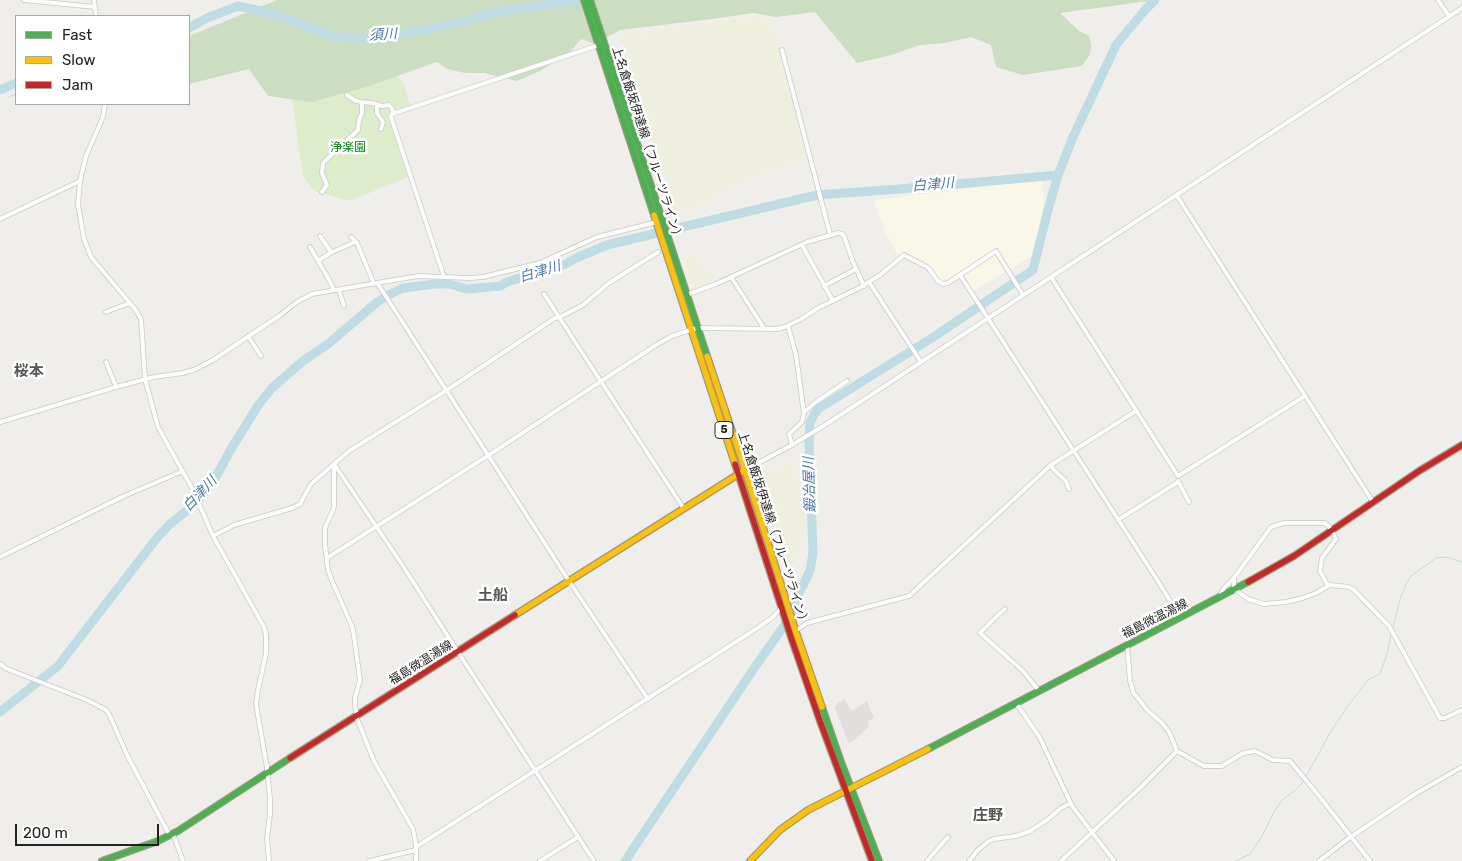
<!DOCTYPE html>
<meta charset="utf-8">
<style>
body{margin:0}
#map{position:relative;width:1462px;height:861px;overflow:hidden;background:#f0eeeb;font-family:Rubik,sans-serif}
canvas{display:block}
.legend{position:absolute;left:15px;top:15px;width:175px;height:90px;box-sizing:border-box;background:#fff;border:1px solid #a7a7a7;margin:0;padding:6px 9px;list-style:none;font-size:15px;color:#222}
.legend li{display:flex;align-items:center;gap:10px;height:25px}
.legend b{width:25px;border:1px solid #a7a7a7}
.scale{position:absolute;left:15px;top:824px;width:144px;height:22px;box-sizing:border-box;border:2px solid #222;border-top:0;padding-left:6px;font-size:15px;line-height:18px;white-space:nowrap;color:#222;-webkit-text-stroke:4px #fff;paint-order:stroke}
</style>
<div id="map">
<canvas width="1462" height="861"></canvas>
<ul class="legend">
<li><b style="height:6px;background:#4caf50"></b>Fast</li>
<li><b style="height:6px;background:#ffc107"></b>Slow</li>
<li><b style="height:6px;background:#c62828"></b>Jam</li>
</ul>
<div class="scale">200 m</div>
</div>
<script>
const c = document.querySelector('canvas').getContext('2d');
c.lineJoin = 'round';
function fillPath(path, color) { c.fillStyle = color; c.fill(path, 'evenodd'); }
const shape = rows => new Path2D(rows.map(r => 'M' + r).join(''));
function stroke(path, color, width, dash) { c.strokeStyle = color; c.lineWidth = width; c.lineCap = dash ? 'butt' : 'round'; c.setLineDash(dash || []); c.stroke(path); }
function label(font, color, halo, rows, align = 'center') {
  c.font = font + ' Rubik,"Noto Sans JP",sans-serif'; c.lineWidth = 5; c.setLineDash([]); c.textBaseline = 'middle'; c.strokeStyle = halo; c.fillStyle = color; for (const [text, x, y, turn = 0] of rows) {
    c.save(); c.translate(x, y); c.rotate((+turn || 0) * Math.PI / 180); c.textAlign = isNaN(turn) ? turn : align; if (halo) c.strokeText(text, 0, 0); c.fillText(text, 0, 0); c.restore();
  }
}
fillPath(shape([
 [1042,180,1044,204,1040,251,973,291,962,271,948,280,941,281,929,265,907,253,898,255,886,234,883,223,879,218,874,200]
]), '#f8f7e8');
fillPath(shape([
 [755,17,771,21,808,157,743,181,728,189,708,202,691,210,679,212,671,207,663,169,657,169,619,37,621,31,644,34,658,32,660,28],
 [696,254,702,268,708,267,714,280,693,290,687,273,685,258],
 [794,460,803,506,805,534,790,571,760,481,761,473,772,471]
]), '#efefdf');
fillPath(shape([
 [380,63,403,82,410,105,390,112,388,118,408,177,350,201,314,191,303,175,291,93]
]), '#ddeccb');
fillPath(shape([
 [277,0,1157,0,1060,13,1079,31,1089,36,1091,45,1090,54,1082,66,1023,75,996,67,991,45,971,37,945,43,920,45,891,55,857,63,815,12,776,17,753,13,712,19,620,30,595,44,581,39,571,51,540,71,517,81,485,73,465,73,447,69,437,62,366,87,312,102,268,96,249,69,189,84,189,36]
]), '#cbdec1');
fillPath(shape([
 [844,699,852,711,867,701,874,718,868,722,869,727,849,744,834,706]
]), '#e0dfde');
stroke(shape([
 [9,97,16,94],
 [1393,628,1400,599,1406,584,1411,576,1436,558,1446,557,1462,562],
 [1236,861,1250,854,1261,838,1274,812,1282,800,1297,789,1303,782,1330,733,1347,707,1369,679,1380,674,1387,654,1391,635]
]), '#bfdbe3', 1);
stroke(shape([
 [189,28,207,18,238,6,274,14,333,36,358,38,382,36,390,36,427,30,501,11,583,0],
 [0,90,16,83],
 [0,712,58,666,156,539,170,524,185,512,199,499,212,484,231,449,259,404,272,388,303,361,328,344,376,303,390,294,403,288,435,284,449,284,467,289,501,286,505,283,516,279,530,276,566,264,576,258,607,245,817,195,900,189,1058,175],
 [625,861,757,664,791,616,800,591,810,571,813,553,809,443,810,423,814,415,818,409,932,338,1033,270,1048,210,1058,175,1073,137,1116,45,1145,10,1155,0]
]), '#bfdbe3', 9);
const street = shape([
 [24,0,95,7],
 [94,0,96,16],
 [1438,0,1449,16],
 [782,50,830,234],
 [347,95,356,101,362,102,372,103,382,106,388,105,391,107,394,113],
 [105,104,103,117,86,156,80,181,78,204,84,239,91,257,135,309,141,319,145,379,158,427,193,490,213,536,264,627,266,635,266,653,258,690,256,704,267,768,270,799,270,815,267,838,269,861],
 [377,104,377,113,383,122,381,129],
 [322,192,327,185,322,173,323,163,358,130,359,120,362,113,362,102],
 [1177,196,1373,502],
 [0,219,80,181],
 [320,236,331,252],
 [351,237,357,243,360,250,374,284],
 [802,245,833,301],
 [310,247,327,276,334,290],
 [318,261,330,253,355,242],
 [960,275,1156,578,1180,617],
 [444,277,391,117,392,114,599,45],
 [731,277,764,328],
 [1051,277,1178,476,1305,396],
 [869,282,921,362],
 [378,284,569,581,648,699],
 [824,286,856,269],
 [339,290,344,306],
 [544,294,684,509],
 [686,295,716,284,807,242,838,233,842,234,844,236,853,262,864,286],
 [106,312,130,303],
 [788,326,796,355,804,414,802,422,789,434,792,445],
 [248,336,261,356],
 [106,362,116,387],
 [804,412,816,402,847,381],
 [0,422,116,387,154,377,183,373,196,369,213,360,279,316,297,302,312,294,418,276,470,278,483,277,540,263,597,237,657,222],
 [334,464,401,563,458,652,594,861],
 [334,464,334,506,333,510,325,528,325,544,328,570,332,581,352,626,354,636,360,680,355,698,355,705,357,715],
 [1051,465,1053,469,1066,481,1069,489],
 [745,470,790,446,825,425,1462,8],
 [1178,481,1189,502],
 [1118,520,1178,482],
 [213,536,234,525,292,508,300,504,311,484,349,451,447,390,555,318,560,317,583,305,609,283,658,252],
 [0,557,124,496,183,471],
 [327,558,489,455,656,345,672,336,697,328,777,329,785,327,801,319,818,308,861,287,880,275,904,255,927,267,930,270,938,281,943,284,948,283,996,251,1023,295],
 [1234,578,1234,589,1248,599,1263,604,1286,602,1303,598,1316,593,1330,585],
 [1220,596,1224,588,1234,578,1271,527,1284,523,1325,523,1332,530,1336,539,1322,558,1320,571,1327,584,1330,585,1349,587,1354,590,1389,626,1440,718,1445,718,1462,710],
 [1005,609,997,616,980,633,1023,671,1039,691],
 [796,631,807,623,909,596,1051,465,1136,411],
 [1127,645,1130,680,1133,692,1148,711,1162,723,1169,732,1177,751,1204,766,1222,766,1243,753,1255,751,1273,760,1290,761,1320,797,1370,861],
 [0,664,7,669,87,700,106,710,109,714,127,755,170,836],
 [1016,703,1040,738,1072,806,1114,861],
 [356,716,374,761,413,829,416,845,416,861],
 [173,834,183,861],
 [416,847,759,627,773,617,781,608],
 [370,861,416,850],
 [540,861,578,837],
 [927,861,948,837],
 [969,861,978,850,989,841,994,839,1016,836,1030,831,1047,820,1061,808,1071,803],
 [1061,861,1141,787,1177,751],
 [1319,861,1349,838,1415,794,1462,767]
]);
const fast = shape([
 [584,0,654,215],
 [590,0,707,356],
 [822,707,841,762,879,861],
 [928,749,1248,582],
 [102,861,158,841,178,831,290,758]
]);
const slow = shape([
 [654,215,735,464],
 [707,356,745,470,796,632,822,707],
 [515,615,745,470],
 [750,861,780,830,808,810,928,749]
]);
const jam = shape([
 [735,464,792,640,820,721,872,861],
 [1248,582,1294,556,1419,471,1462,445],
 [290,758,515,615]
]);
stroke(street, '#c9c8c7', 5.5);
stroke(fast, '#999a82', 8);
stroke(slow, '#999a82', 8);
stroke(jam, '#999a82', 8);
stroke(street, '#fdfcfc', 4);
stroke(fast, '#4caf50', 5.5);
stroke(slow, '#ffc107', 5.5);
stroke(jam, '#c62828', 5.5);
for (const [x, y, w] of [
 [724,430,18]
]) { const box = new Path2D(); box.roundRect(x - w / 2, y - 8.5, w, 17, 4); c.fillStyle = '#fff'; c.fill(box); stroke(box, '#222', 1); }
label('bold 11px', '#222', null, [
 ["5",724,430]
]);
label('12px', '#222', '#fff', [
 ["上名倉飯坂伊達線（フルーツライン）",647,144,72],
 ["上名倉飯坂伊達線（フルーツライン）",773,529,72],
 ["福島微温湯線",1155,619,-27],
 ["福島微温湯線",421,663,-32]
]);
label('12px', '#0c8416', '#fff', [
 ["浄楽園",348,148]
]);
label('italic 14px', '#4a7aab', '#fff', [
 ["須川",383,35,-4],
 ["白津川",933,185,-5],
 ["白津川",540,272,-17],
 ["鍛冶屋川",810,485,-92],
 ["白津川",200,494,-47]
]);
label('bold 15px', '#555', '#fff', [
 ["桜本",29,372],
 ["土船",493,596],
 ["庄野",988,816]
]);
</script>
